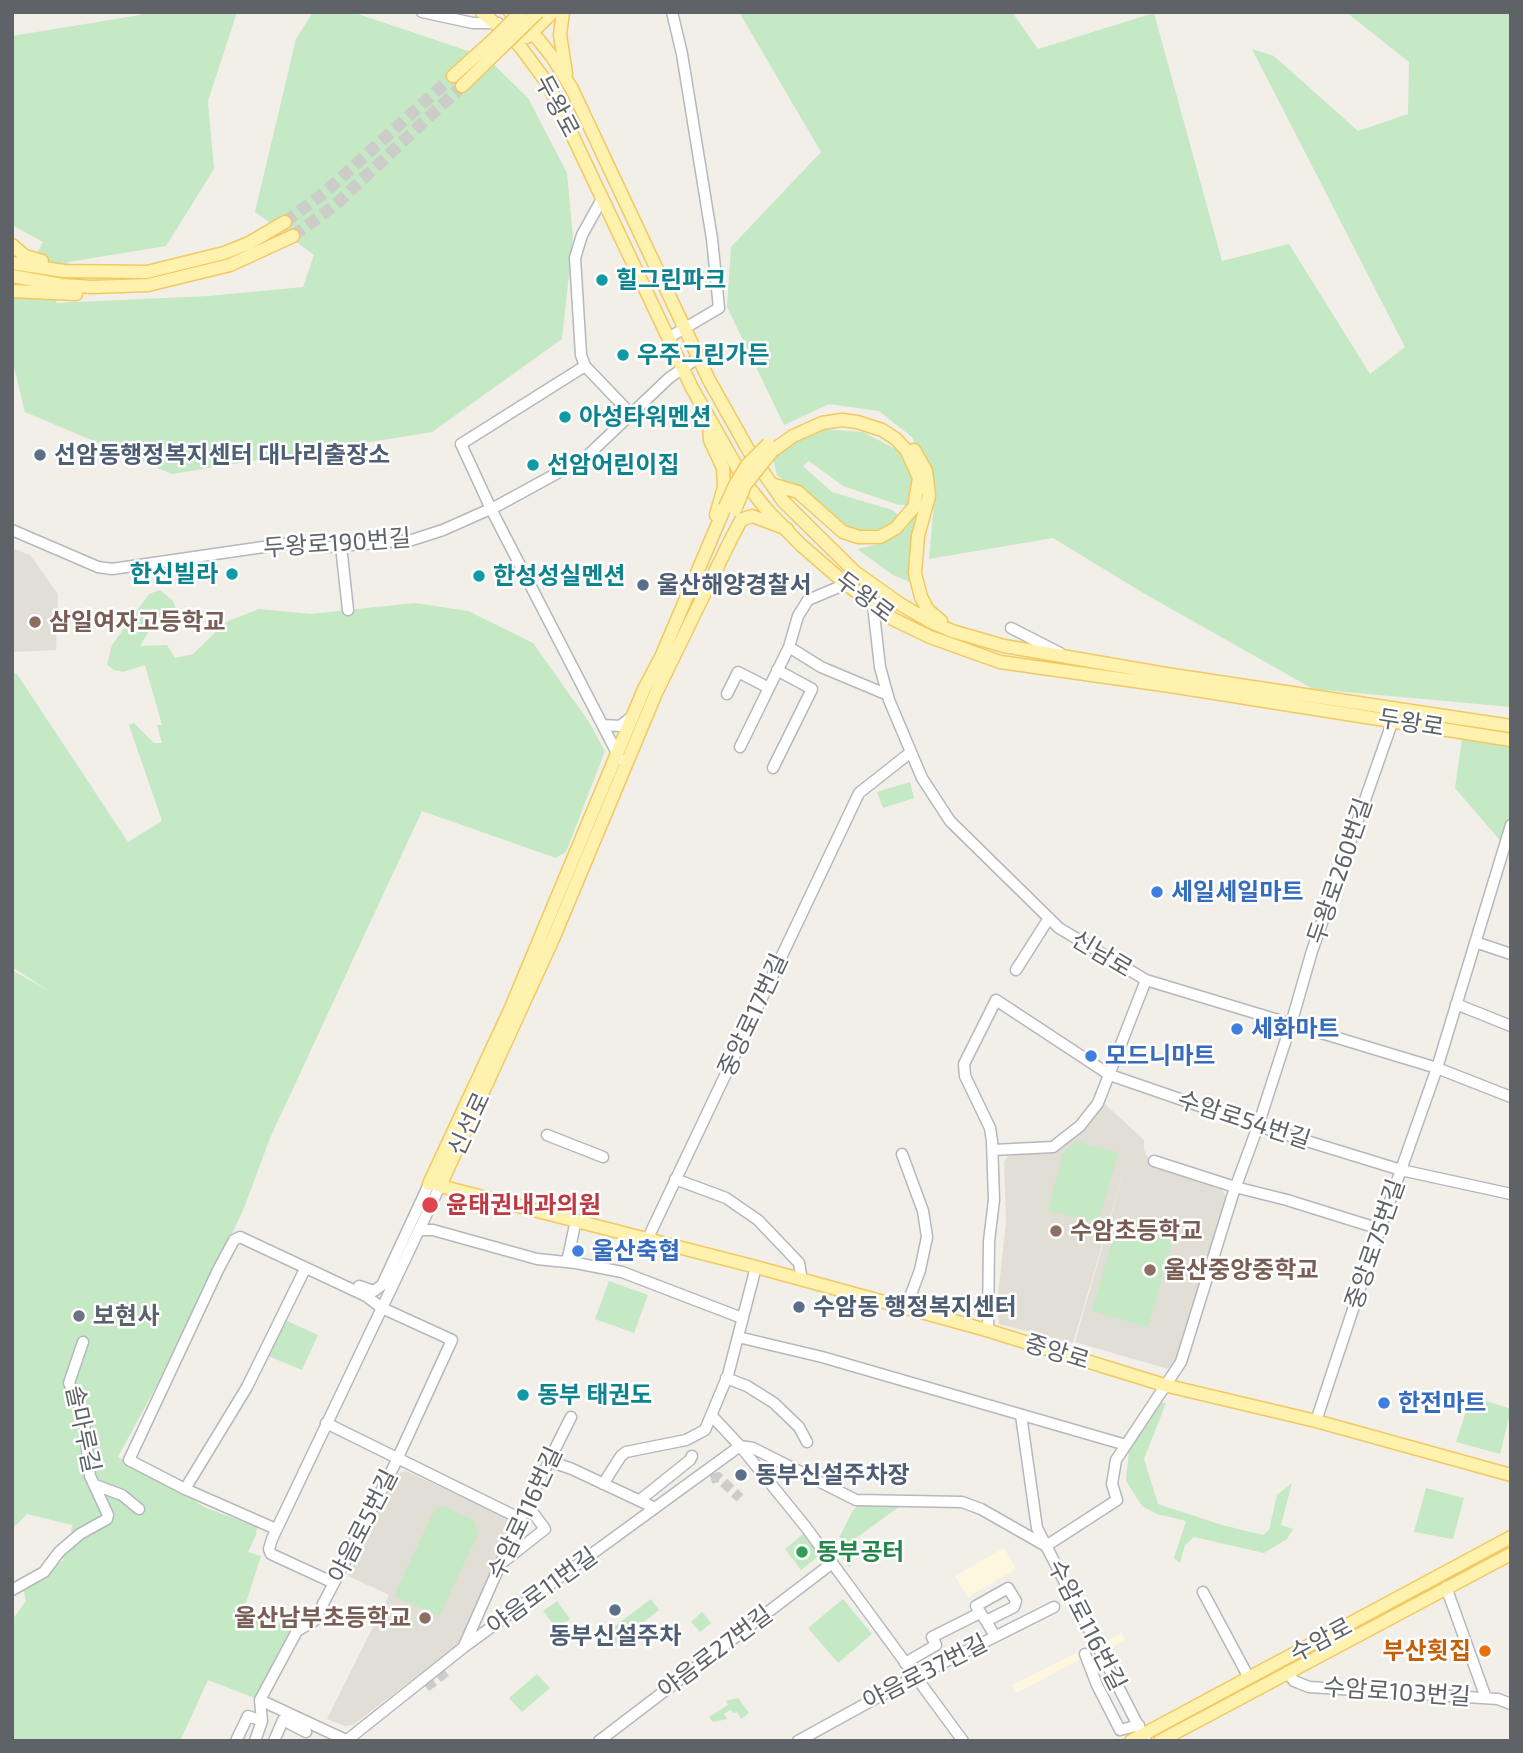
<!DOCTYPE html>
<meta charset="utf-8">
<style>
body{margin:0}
#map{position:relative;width:1523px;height:1753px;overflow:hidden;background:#f1efe8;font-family:"Exo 2",sans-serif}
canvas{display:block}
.frame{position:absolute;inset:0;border:14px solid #5f6368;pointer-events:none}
</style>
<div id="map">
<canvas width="1523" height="1753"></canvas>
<div class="frame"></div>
</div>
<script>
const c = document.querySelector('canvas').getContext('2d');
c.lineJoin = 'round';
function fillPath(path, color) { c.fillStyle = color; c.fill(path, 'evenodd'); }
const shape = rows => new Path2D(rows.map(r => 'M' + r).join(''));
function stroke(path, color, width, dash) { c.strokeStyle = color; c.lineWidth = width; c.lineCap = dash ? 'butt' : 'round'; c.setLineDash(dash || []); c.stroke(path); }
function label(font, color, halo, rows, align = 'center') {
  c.font = font + ' "Exo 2","Noto Sans KR",sans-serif'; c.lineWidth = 5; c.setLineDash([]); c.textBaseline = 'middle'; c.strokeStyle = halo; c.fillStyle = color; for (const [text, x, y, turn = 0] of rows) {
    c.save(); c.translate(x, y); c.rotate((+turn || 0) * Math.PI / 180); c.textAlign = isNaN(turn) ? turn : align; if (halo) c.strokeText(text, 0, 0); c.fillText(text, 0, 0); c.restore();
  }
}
fillPath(shape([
 [988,1506,1044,1537,1051,1539,1072,1535,1052,1549,1102,1644,1122,1632,1125,1640,1105,1651,1089,1656,1099,1684,1092,1687,1082,1658,1017,1693,1012,1685,1093,1645,1047,1554,983,1514],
 [1004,1548,1016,1569,968,1597,955,1576]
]), '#fef7e0');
fillPath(shape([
 [12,548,30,555,58,594,56,650,12,652],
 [1105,1104,1144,1140,1144,1150,1153,1167,1222,1190,1227,1199,1176,1359,1168,1369,1075,1342,1128,1157,1073,1343,999,1324,997,1305,1006,1222,1004,1162,1008,1156,1055,1151,1077,1134],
 [406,1471,512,1520,515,1527,461,1642,353,1725,345,1726,327,1719,389,1595,348,1576,397,1474]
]), '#e1ded6');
fillPath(shape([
 [144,12,237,12,208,101,214,169,166,246,68,262,56,303,208,296,303,287,314,255,255,212,296,39,313,12,352,12,486,57,528,98,567,173,573,238,562,339,432,432,172,474,25,412,12,359,12,303,43,242,12,225,12,36,140,15],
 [739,12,1012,12,1038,49,1154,13,1222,261,1289,244,1370,374,1405,347,1252,49,1274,56,1358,131,1408,114,1409,62,1346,12,1511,12,1511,707,1313,689,1145,594,1053,538,929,559,935,493,912,437,879,411,829,404,784,425,727,307,731,247,821,152],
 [821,429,863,432,903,453,915,471,908,505,899,505,843,486,809,461,803,466,832,492,892,510,902,518,885,530,865,534,845,529,777,475,773,459,787,447],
 [921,507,912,583,893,575,857,549,884,543,905,530],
 [160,590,173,601,176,609,171,625,164,615,157,618,140,646,167,645,175,658,193,654,226,622,259,609,310,614,415,603,468,611,533,643,589,722,605,751,566,852,556,858,422,811,270,1138,244,1208,196,1312,118,1457,163,1480,204,1507,257,1527,256,1535,248,1552,261,1556,244,1609,297,1631,260,1700,208,1680,180,1741,12,1741,12,1620,26,1601,22,1584,64,1560,57,1552,70,1543,72,1525,27,1514,12,1529,12,970,49,991,12,967,12,673,17,674,128,842,162,821,129,725,134,723,154,743,162,743,157,725,162,725,145,665,123,672,114,670,107,665,112,645,149,594],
 [1463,732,1511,740,1511,823,1504,845,1455,788],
 [910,782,914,798,883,808,877,792],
 [1075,1141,1118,1153,1098,1224,1048,1210,1063,1153],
 [1147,1217,1177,1226,1148,1327,1092,1311,1118,1221,1144,1228],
 [609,1281,648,1295,634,1333,595,1319],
 [285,1320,318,1335,302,1370,266,1355],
 [1471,1396,1511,1409,1500,1454,1456,1442],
 [1159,1403,1166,1403,1144,1459,1158,1504,1222,1525,1263,1535,1269,1530,1277,1495,1292,1483,1281,1525,1293,1529,1287,1539,1264,1553,1194,1537,1185,1545,1180,1563,1174,1558,1186,1521,1157,1514,1142,1506,1126,1481,1129,1450],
 [1426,1488,1464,1498,1453,1539,1414,1532],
 [858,1505,900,1506,844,1547,854,1563,849,1567,841,1556,839,1538,852,1512],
 [442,1506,473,1520,479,1532,439,1616,394,1596,434,1511],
 [803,1534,820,1555,801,1570,785,1549],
 [651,1599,659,1610,613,1646,604,1634],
 [843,1599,872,1634,838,1663,808,1628],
 [557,1601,570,1619,557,1629,543,1611],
 [702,1612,711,1623,700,1632,691,1622],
 [537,1674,550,1688,522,1712,509,1698],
 [738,1698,749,1713,741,1719,737,1712,734,1713,730,1710,724,1714,727,1719,713,1722,709,1717,728,1705,726,1701]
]), '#c5e8c5');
stroke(shape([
 [711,1479,718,1477,740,1498],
 [426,1687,447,1671]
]), '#ccccc8', 10, [10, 5]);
stroke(shape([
 [285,222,324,193,453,76],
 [293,236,335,205,462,86]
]), '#ccccc8', 12, [12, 6]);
const minor = shape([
 [422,12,473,23,498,23],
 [602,199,582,235,575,258,581,355,585,366,631,414],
 [668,338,719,308,712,239,682,54,672,12],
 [585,366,461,444,491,509,620,759],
 [12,530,98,567,112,569,284,544,327,547,412,540,443,530,497,506,585,458,669,378,699,357],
 [341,546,348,610],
 [846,584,808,600,798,616,789,647,821,667,888,695],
 [873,605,880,667,889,700,922,778,950,821,1059,928,1146,980,1437,1068,1511,1097],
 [1011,628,1060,653],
 [727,694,738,672,769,688],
 [603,725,620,726,633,716],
 [740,747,789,647],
 [773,768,812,689,777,670],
 [1475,942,1511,954],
 [1016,970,1049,918],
 [1456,1004,1511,1026],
 [547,1135,603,1157],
 [993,1150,1053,1147,1080,1126,1098,1103,1146,980],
 [902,1154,923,1211,927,1237,920,1270,906,1308],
 [1154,1161,1235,1187,1287,1200,1380,1229],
 [675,1179,726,1198,758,1220,799,1263,802,1280],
 [419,1230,433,1230,537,1259,576,1263,622,1272,742,1318],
 [648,1238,859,793,911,752],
 [567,1262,576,1220],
 [359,1286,374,1291,382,1285,429,1184],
 [988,1331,989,1241,994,1200,992,1141,990,1128,965,1076,964,1064,996,1000,1110,1075,1258,1126,1401,1170,1511,1194],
 [738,1337,822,1357,1126,1445],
 [726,1378,747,1386,774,1403,799,1427,807,1442],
 [1021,1415,1037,1528,1146,1741],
 [712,1416,740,1446,805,1526,963,1741],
 [1316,1421,1373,1249,1437,1068,1511,825],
 [326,1423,521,1519],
 [740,1446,753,1448,856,1500,962,1502,981,1509,1046,1546],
 [549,1461,572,1469,655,1508],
 [603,1484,621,1456,626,1452,686,1440,705,1430,728,1375,756,1267],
 [95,1485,122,1495,139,1509],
 [185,1489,247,1387,305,1269],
 [640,1500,690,1460,692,1456],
 [1046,1546,1117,1500,1112,1484,1116,1460,1181,1362,1233,1194,1258,1126,1291,1024,1312,951,1393,720],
 [503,1562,545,1529,534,1514,524,1511],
 [334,1583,271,1554,269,1549,272,1539,440,1186],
 [1446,1587,1486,1698],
 [12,1590,44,1572,59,1552,80,1534,107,1519,108,1515,90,1476,83,1414,69,1383,83,1342],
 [1203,1592,1249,1678],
 [986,1621,976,1606,1008,1588,1016,1601,1014,1607,986,1621,995,1636],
 [464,1646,524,1511,571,1417],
 [1085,1654,1097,1685,1120,1730,1139,1725],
 [905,1663,936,1645,932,1637,980,1613],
 [1287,1672,1294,1681,1309,1687,1498,1699,1511,1704],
 [260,1700,297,1631,314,1621,334,1583,394,1466,452,1340,382,1308,366,1296,240,1237,234,1240,218,1270,129,1460,185,1489,276,1529],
 [260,1700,348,1741],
 [236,1741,248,1716,262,1721],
 [255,1741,262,1721,260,1700],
 [274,1741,283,1720,306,1732],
 [346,1741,464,1647,740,1446],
 [599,1741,831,1564],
 [798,1741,909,1680,1054,1607]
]);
const major = shape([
 [482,12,519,45,548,84,692,388,747,485,767,510,801,545,846,584,893,619,930,637,1000,662,1170,686,1511,740],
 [510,12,538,39,553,58,572,89,709,380,750,453,783,501,855,572,900,604,931,622,952,631,1004,646,1166,674,1511,726],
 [563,12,560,35,566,73],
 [527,37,553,12],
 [453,76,493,40],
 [462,86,501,48],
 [12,245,25,256,42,261],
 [12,263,64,271,147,272,224,253,249,243,285,222],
 [12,276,62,285,92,287,148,285,230,265,293,236],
 [12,291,76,294],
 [709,419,710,440,723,468,724,487,716,515],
 [914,450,926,471,929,496,918,536,915,573,921,597,928,610,941,621],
 [771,484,798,492,843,532,859,537,880,537,896,528,914,507,919,478,907,451,896,439,882,430,857,422,842,420,822,423,793,436,772,451],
 [787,529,752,516,741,520,730,541,656,693,553,939,440,1186,756,1267,983,1329,1164,1385,1316,1421,1511,1475],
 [429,1184,510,1010,644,689,661,657,725,507],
 [1131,1741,1511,1537],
 [1160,1741,1511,1554]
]);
stroke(minor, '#b5b8bc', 13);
stroke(major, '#f2c960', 15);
stroke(minor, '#fff', 10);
stroke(major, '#fff2af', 12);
const majorBridge = shape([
 [493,40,521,12],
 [501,48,538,12],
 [725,507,735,485,747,465,768,444],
 [735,510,745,485,772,451]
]);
stroke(majorBridge, '#f2c960', 15, []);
stroke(majorBridge, '#fff2af', 12);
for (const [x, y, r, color] of [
 [602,280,7,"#0f9aa8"],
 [623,355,7,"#0f9aa8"],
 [565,417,7,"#0f9aa8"],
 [40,455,7,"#5c6f8a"],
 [533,465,7,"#0f9aa8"],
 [232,574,7,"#0f9aa8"],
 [479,576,7,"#0f9aa8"],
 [643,585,7,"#5c6f8a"],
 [35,622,7,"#8d6e63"],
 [1157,892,7,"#3f7fe0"],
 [1237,1029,7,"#3f7fe0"],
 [1091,1056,7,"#3f7fe0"],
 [430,1205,9,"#e0444e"],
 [1056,1231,7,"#8d6e63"],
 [578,1251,7,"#3f7fe0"],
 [1150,1270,7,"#8d6e63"],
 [799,1307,7,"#5c6f8a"],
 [79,1316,7,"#6b7280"],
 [523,1395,7,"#0f9aa8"],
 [1384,1403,7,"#3f7fe0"],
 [741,1475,7,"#5c6f8a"],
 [802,1552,7,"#2e9e5b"],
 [615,1610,7,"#5c6f8a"],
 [425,1618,7,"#8d6e63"],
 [1485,1651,7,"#e8710a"]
]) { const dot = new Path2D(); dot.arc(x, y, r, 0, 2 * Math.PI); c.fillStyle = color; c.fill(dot); stroke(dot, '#fff', 2.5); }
label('24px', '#5f6368', '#fff', [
 ["두왕로",557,106,62],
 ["두왕로190번길",337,543,-4],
 ["두왕로",865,597,37],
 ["두왕로",1411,723,9],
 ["두왕로260번길",1340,871,-71],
 ["신남로",1102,954,31],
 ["중앙로17번길",753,1015,-65],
 ["수암로54번길",1244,1120,18],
 ["신선로",469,1124,-65],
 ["중앙로75번길",1375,1244,-71],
 ["중앙로",1057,1352,17],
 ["솔마루길",83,1429,78],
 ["수암로116번길",525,1513,-65],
 ["야음로5번길",363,1526,-63],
 ["야음로11번길",542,1591,-36],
 ["수암로116번길",1087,1625,63],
 ["수암로",1321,1640,-28],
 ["야음로27번길",715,1652,-37],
 ["야음로37번길",925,1672,-27],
 ["수암로103번길",1397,1692,4]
]);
label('bold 24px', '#0d838f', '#fff', [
 ["힐그린파크",616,280],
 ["우주그린가든",637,355],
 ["아성타워멘션",579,417],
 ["선암어린이집",547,465],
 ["한신빌라",218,574,"right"],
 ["한성성실멘션",493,576],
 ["동부 태권도",537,1395]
], 'left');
label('bold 24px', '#4e5e75', '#fff', [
 ["선암동행정복지센터 대나리출장소",54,455],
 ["울산해양경찰서",657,585],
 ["수암동 행정복지센터",813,1307],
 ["동부신설주차장",755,1475],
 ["동부신설주차",615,1636,"center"]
], 'left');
label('bold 24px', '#785e54', '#fff', [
 ["삼일여자고등학교",49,622],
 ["수암초등학교",1070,1231],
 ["울산중앙중학교",1164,1270],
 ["울산남부초등학교",411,1618,"right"]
], 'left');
label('bold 24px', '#366cbe', '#fff', [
 ["세일세일마트",1171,892],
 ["세화마트",1251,1029],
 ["모드니마트",1105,1056],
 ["울산축협",592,1251],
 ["한전마트",1398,1403]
], 'left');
label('bold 24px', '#be3a42', '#fff', [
 ["윤태권내과의원",446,1205]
], 'left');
label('bold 24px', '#5b616d', '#fff', [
 ["보현사",93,1316]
], 'left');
label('bold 24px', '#27864d', '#fff', [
 ["동부공터",816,1552]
], 'left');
label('bold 24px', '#c56008', '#fff', [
 ["부산횟집",1471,1651]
], 'right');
</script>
